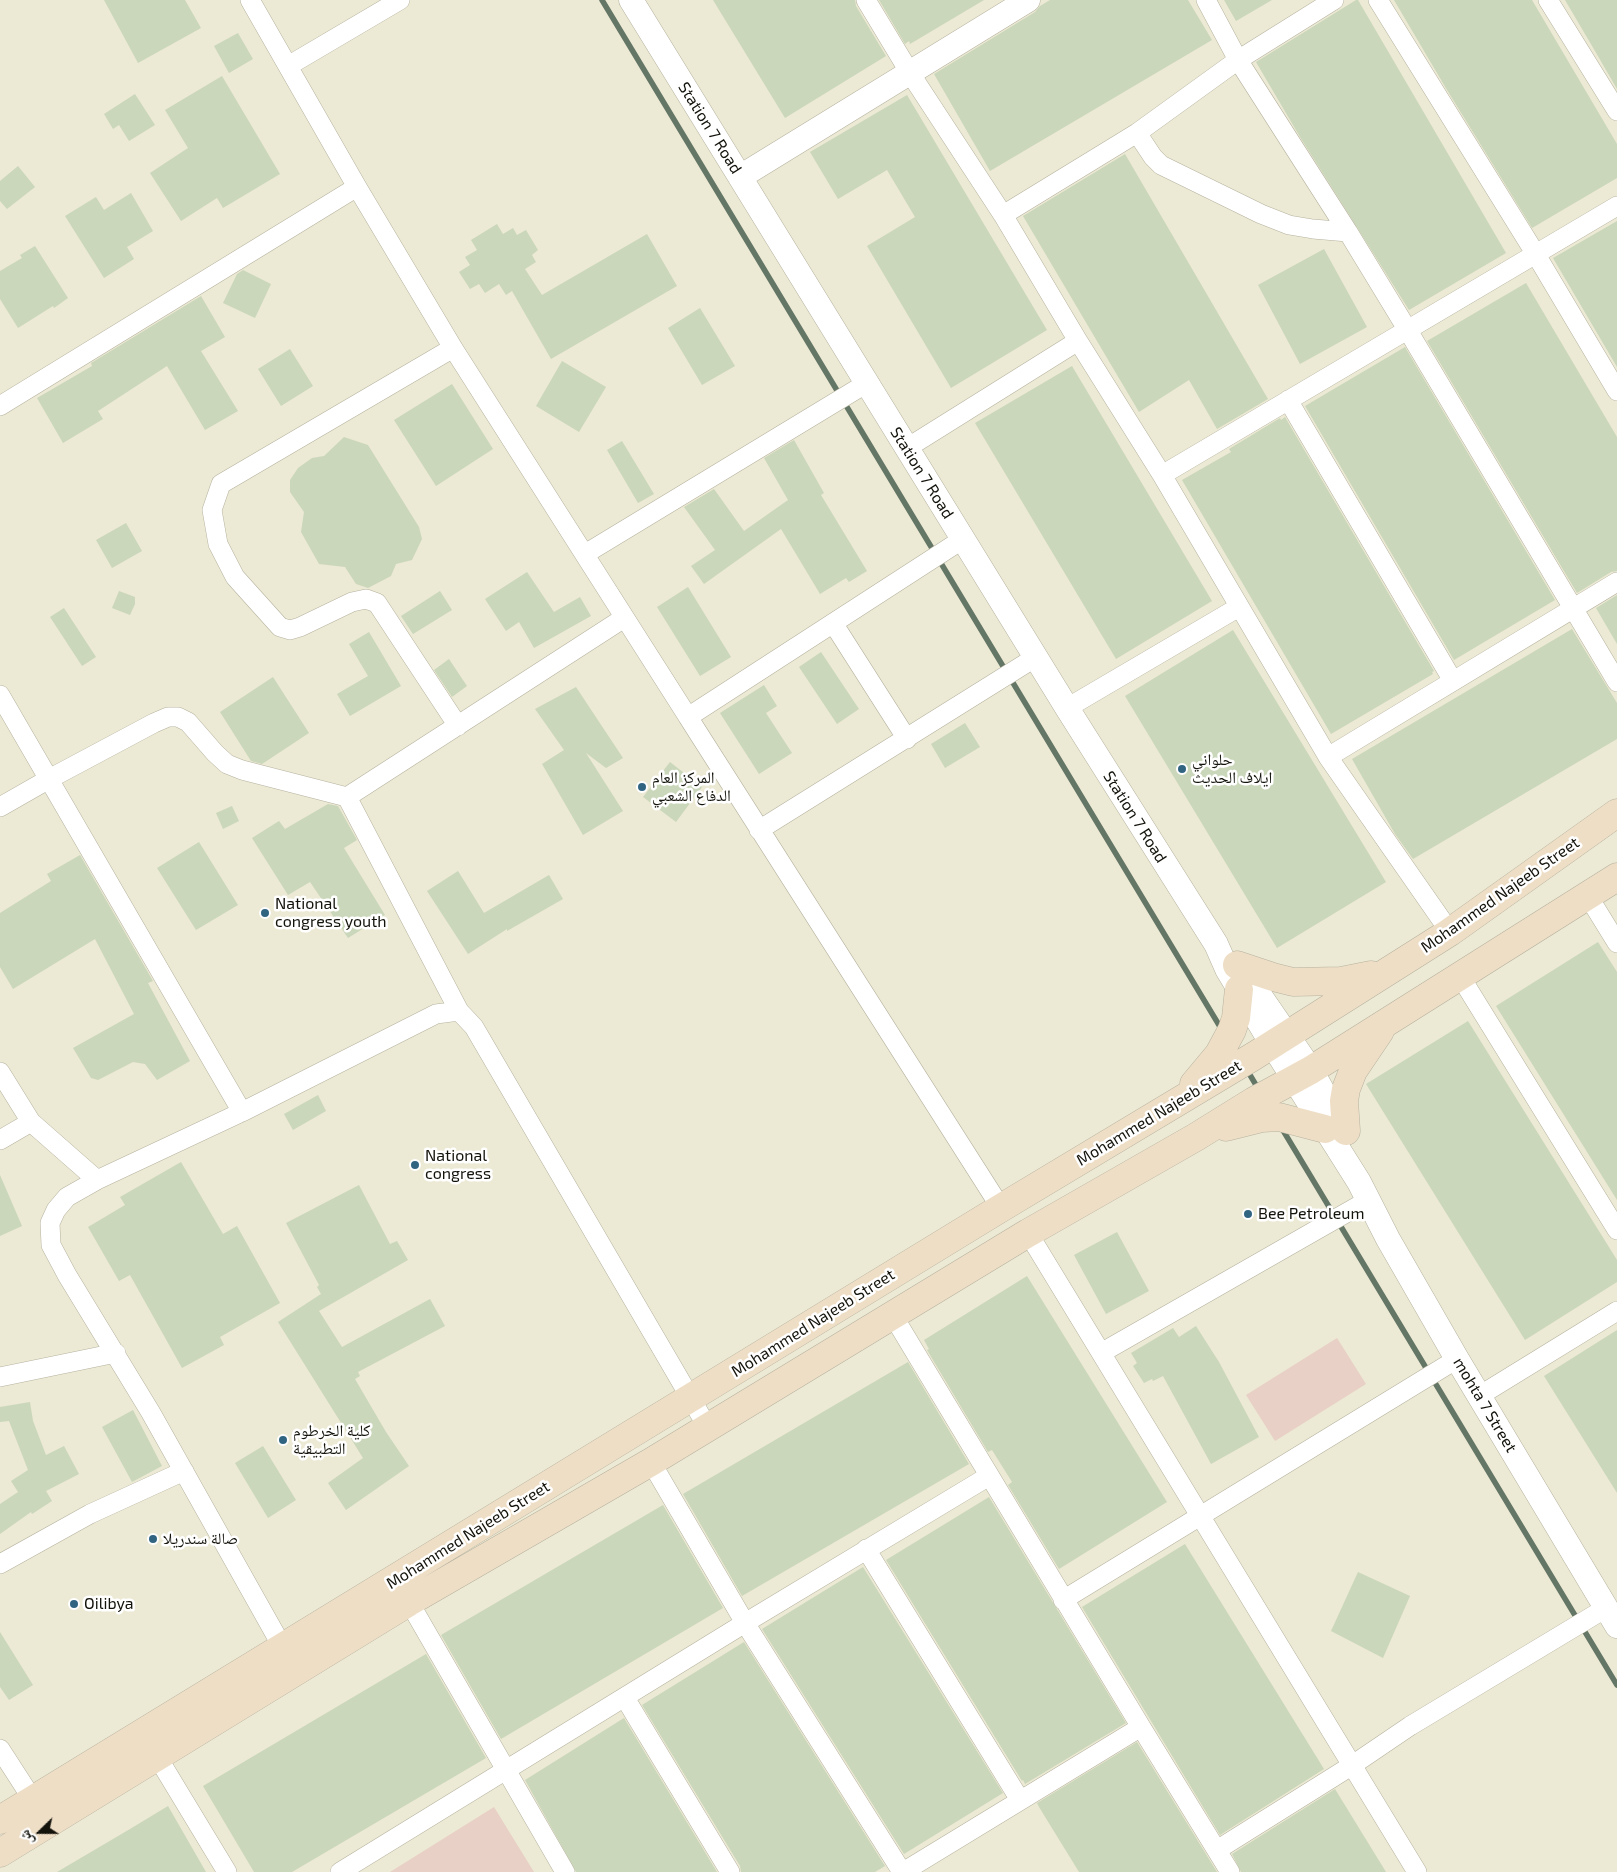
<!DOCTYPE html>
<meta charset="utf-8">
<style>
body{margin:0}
#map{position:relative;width:1617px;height:1872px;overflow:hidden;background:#ece9d4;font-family:"Exo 2","Noto Naskh Arabic",sans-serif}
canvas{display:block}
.north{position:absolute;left:15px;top:1807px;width:50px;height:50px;-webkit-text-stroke:4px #fff;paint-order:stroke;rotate:248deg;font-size:14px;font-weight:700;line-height:20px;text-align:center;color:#13120b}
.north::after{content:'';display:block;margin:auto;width:18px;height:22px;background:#13120b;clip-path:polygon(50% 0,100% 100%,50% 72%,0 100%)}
</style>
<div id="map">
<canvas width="1617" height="1872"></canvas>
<div class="north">ش</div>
</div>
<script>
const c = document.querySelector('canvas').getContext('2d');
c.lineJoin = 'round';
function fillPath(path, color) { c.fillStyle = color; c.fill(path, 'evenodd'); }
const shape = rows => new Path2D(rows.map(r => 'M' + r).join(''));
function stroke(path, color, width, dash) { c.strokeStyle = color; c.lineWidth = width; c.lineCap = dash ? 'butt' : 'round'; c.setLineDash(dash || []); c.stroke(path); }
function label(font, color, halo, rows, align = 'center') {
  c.font = font + ' "Exo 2","Noto Naskh Arabic",sans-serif'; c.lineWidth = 5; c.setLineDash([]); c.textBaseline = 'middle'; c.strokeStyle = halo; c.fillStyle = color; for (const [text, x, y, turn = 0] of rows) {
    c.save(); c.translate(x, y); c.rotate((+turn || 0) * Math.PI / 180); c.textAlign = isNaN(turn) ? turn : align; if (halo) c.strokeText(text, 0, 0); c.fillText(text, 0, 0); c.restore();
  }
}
fillPath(shape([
 [1337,1338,1366,1384,1275,1441,1246,1395],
 [494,1807,534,1872,390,1872]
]), '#e8d0c6');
stroke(shape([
 [602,0,1222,1030],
 [1247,1070,1259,1090],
 [1281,1127,1617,1685]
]), '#647666', 5.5);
fillPath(shape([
 [104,0,185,0,201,28,138,63],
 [713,0,855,0,856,6,886,56,785,118],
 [879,0,984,0,910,44,909,41,905,44],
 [1050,0,1188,0,1212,40,990,171,934,74,1035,12,1040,6],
 [1224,0,1272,0,1236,21],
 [1356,0,1358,0,1506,253,1409,310,1300,137,1256,62],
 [1394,0,1532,0,1617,144,1617,178,1532,228,1447,90],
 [1565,0,1617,0,1617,89,1595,51],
 [238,33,253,59,229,73,214,46],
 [222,76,280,174,223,208,217,198,181,221,150,173,188,148,165,110],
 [135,94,155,125,129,141,119,125,113,129,104,114],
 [907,95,1047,330,951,388,867,246,915,217,887,170,838,199,810,152],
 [1125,154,1268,399,1217,429,1189,380,1139,412,1023,216],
 [18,166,35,187,7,209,0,201,0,181],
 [131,193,153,231,127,247,134,259,104,278,65,216,96,197,104,210],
 [1617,221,1617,367,1553,258],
 [497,224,503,234,513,228,517,235,526,230,538,250,532,255,536,262,525,269,542,295,647,234,677,286,551,359,512,291,506,295,499,284,485,293,479,284,470,289,459,272,470,265,465,257,477,250,471,240],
 [35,246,68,298,54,308,53,306,18,328,0,299,0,271,22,258,20,255],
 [1324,249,1367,327,1300,364,1258,285],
 [243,270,271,284,255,318,223,303,237,274],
 [1526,283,1617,437,1617,571,1611,572,1577,593,1427,341],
 [201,296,225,337,201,351,238,411,205,430,167,366,98,411,103,419,63,443,37,398,92,366,91,363],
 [700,308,735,366,702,385,668,328],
 [1405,347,1555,600,1454,660,1305,406],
 [290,349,313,386,281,406,258,369],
 [562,361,606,387,579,432,536,406],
 [1072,366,1212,601,1116,659,975,423],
 [452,384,493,449,436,486,394,420],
 [1285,417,1434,671,1432,672,1433,674,1331,734,1182,480,1231,452,1229,449,1280,418,1281,420],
 [344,437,368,445,419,527,422,539,412,560,396,564,391,576,368,588,356,584,345,567,319,564,301,532,304,512,290,492,290,480,298,468,312,458,324,456],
 [794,440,824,493,821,495,867,571,849,582,846,578,820,594,781,529,704,584,691,566,715,550,684,507,714,489,744,531,788,500,764,458],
 [622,441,654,494,638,503,607,450],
 [126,523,142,551,112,568,96,540],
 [527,572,554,612,580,597,591,616,534,648,519,622,506,631,485,599],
 [688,587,731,657,700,676,657,607],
 [119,591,135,597,135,604,130,615,112,608],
 [440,591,452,610,413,634,401,616],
 [1617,595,1617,644,1596,608],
 [64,608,96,657,82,666,50,617],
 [1572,629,1617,703,1617,739,1413,859,1395,834,1352,759],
 [1233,630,1386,882,1277,948,1125,696],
 [369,632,401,686,350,716,337,694,368,676,349,644],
 [821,652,859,709,837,724,799,667],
 [449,659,467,686,452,697,434,670],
 [273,677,309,733,262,764,251,761,220,712],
 [764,685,777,706,766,713,792,753,759,774,720,713],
 [576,687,623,758,606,768,586,753,623,811,583,835,542,764,564,750,535,709],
 [965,723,980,747,945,768,931,744],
 [670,762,702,787,676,822,643,797],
 [328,804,338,806,357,840,344,848,385,915,348,938,310,882,288,895,252,838,279,821,285,829],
 [232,806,239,821,223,829,216,813],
 [199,842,238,905,196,930,157,868],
 [80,855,153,981,148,983,190,1061,157,1080,145,1064,133,1062,98,1080,91,1078,73,1048,134,1014,95,939,13,989,0,967,0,913,51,881,47,874],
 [458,871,484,913,549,875,563,899,507,931,507,929,468,954,427,891],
 [1598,942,1617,972,1617,1200,1496,1006],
 [1468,1021,1617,1260,1617,1282,1525,1340,1366,1084],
 [318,1095,326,1111,293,1130,284,1114],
 [181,1162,223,1234,237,1226,280,1303,220,1337,224,1345,182,1368,130,1275,119,1281,88,1227,125,1205,120,1197],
 [0,1175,22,1226,0,1236],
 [359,1185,390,1244,397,1241,408,1260,319,1311,342,1347,430,1299,445,1326,358,1372,360,1376,355,1379,386,1432,409,1466,346,1510,328,1483,363,1458,278,1322,321,1294,317,1287,319,1285,286,1223],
 [1117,1232,1149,1291,1106,1314,1074,1255],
 [1027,1276,1167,1502,1059,1569,1008,1485,1012,1482,992,1450,988,1452,927,1350,929,1349,924,1340],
 [1196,1326,1219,1362,1259,1437,1211,1464,1163,1376,1153,1381,1152,1379,1144,1383,1133,1366,1137,1363,1131,1353,1173,1328,1179,1337],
 [1617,1330,1617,1493,1544,1376],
 [908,1362,969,1464,742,1596,683,1494],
 [30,1402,33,1421,46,1455,64,1446,79,1474,46,1491,52,1501,32,1514,31,1512,0,1534,0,1504,18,1492,11,1481,28,1470,9,1421,0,1422,0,1407],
 [133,1410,162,1466,132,1482,102,1427],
 [263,1446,296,1500,268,1518,235,1463],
 [989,1497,1126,1723,1025,1784,1023,1780,1022,1781,886,1560],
 [663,1505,723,1608,501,1739,441,1635],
 [1185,1544,1324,1769,1220,1835,1082,1607],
 [863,1567,1003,1793,904,1854,762,1629],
 [1358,1572,1410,1596,1383,1658,1331,1631],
 [0,1632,33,1685,9,1700,0,1687],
 [744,1642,885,1866,875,1872,741,1872,740,1866,642,1705],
 [426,1654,486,1758,292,1872,254,1872,203,1786],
 [624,1718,717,1872,576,1872,525,1780],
 [1137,1742,1217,1872,1079,1872,1039,1807,1037,1803],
 [1335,1789,1386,1872,1241,1872,1232,1854],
 [168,1806,206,1872,57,1872,130,1829]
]), '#cad7ba');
const minor = shape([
 [250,0,357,187,453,348,688,717,963,539],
 [866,0,910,73,1003,215,1078,341,1162,475,1328,757,1450,932],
 [1206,0,1238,60,1348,232,1407,329,1617,682],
 [1378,0,1535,253,1617,391],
 [1548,0,1617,111],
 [288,66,400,0],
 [1137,133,1153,157,1161,165,1261,214,1289,225,1313,229,1348,232],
 [1003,215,1137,133,1238,60,1334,0],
 [453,348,221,484,212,510,218,544,235,577,280,627,290,630,300,627,352,602,366,599,377,603,458,726],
 [1288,400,1453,681],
 [0,406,357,187],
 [907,448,1078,341],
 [1162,475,1617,206],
 [585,554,867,383],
 [833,623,907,739],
 [0,695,242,1112],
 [1067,708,1239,607],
 [688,717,1001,1208],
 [1328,757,1617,582],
 [347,797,624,618],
 [0,807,49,779,154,723,168,717,178,717,188,722,215,753,227,764,242,770,347,797,459,1011],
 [759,830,1036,657],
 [1588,896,1617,943],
 [1460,976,1617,1230],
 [0,1072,31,1122,97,1180],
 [0,1140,31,1122],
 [1028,1233,1417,1872],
 [892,1314,1141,1727,1230,1872],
 [1101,1353,1367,1201],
 [0,1377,116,1353],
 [1479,1396,1617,1311],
 [651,1462,745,1623,902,1872],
 [866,1549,1020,1800],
 [0,1564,90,1514,184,1471],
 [1063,1600,1457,1359],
 [409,1602,565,1872],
 [283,1648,151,1413,67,1275,51,1245,50,1223,56,1210,67,1197,97,1180,242,1112,436,1014,459,1011,474,1027,708,1428],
 [625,1698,730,1872],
 [0,1749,33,1800],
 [158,1758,227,1872],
 [1217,1850,1351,1766,1410,1726,1606,1608],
 [340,1872,745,1623,989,1476],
 [903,1872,1141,1727]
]);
const tertiary = shape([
 [631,0,1067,708,1216,944,1227,969,1272,1044,1359,1182,1388,1239,1457,1359,1617,1626],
 [740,177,1028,0],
 [1248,978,1311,1070,1346,1133]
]);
const secondary = shape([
 [1237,965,1273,977,1293,982,1341,981,1371,975],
 [1194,1084,1219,1054,1232,1030,1236,1018,1239,989],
 [1226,1127,1262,1118,1279,1117,1325,1129],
 [1346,1131,1344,1101,1346,1089,1353,1071,1380,1031],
 [0,1820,1001,1208,1254,1056,1450,932,1617,813],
 [0,1853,409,1602,651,1462,1028,1233,1196,1137,1254,1101,1311,1070,1617,877]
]);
stroke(minor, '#b5b29f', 20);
stroke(tertiary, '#b5b29f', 25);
stroke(secondary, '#b5b29f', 29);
stroke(minor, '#fff', 19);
stroke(tertiary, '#fff', 24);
stroke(secondary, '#efdec6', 28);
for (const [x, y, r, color] of [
 [1182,769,5,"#316481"],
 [642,787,5,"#316481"],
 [265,913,5,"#316481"],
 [415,1165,5,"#316481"],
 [1248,1214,5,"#316481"],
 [283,1440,5,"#316481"],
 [153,1539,5,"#316481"],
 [74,1604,5,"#316481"]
]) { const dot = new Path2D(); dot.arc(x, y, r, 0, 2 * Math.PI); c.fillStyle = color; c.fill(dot); stroke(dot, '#fff', 2); }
label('16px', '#13120b', '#fff', [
 ["Station 7 Road",710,128,58],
 ["Station 7 Road",922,473,58],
 ["Station 7 Road",1135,817,58],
 ["Mohammed Najeeb Street",1500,895,-35],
 ["Mohammed Najeeb Street",1159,1113,-31],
 ["Mohammed Najeeb Street",813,1323,-32],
 ["mohta 7 Street",1485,1405,59],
 ["Mohammed Najeeb Street",468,1535,-32]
]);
label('16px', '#13120b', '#fff', [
 ["حلواني",1192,760],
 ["ايلاف الحديث",1192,778],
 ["المركز العام",652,778],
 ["الدفاع الشعبي",652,796],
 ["National",275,904],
 ["congress youth",275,922],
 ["National",425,1156],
 ["congress",425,1174],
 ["Bee Petroleum",1258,1214],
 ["كلية الخرطوم",293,1431],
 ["التطبيقية",293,1449],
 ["صالة سندريلا",163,1539],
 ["Oilibya",84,1604]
], 'left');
</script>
